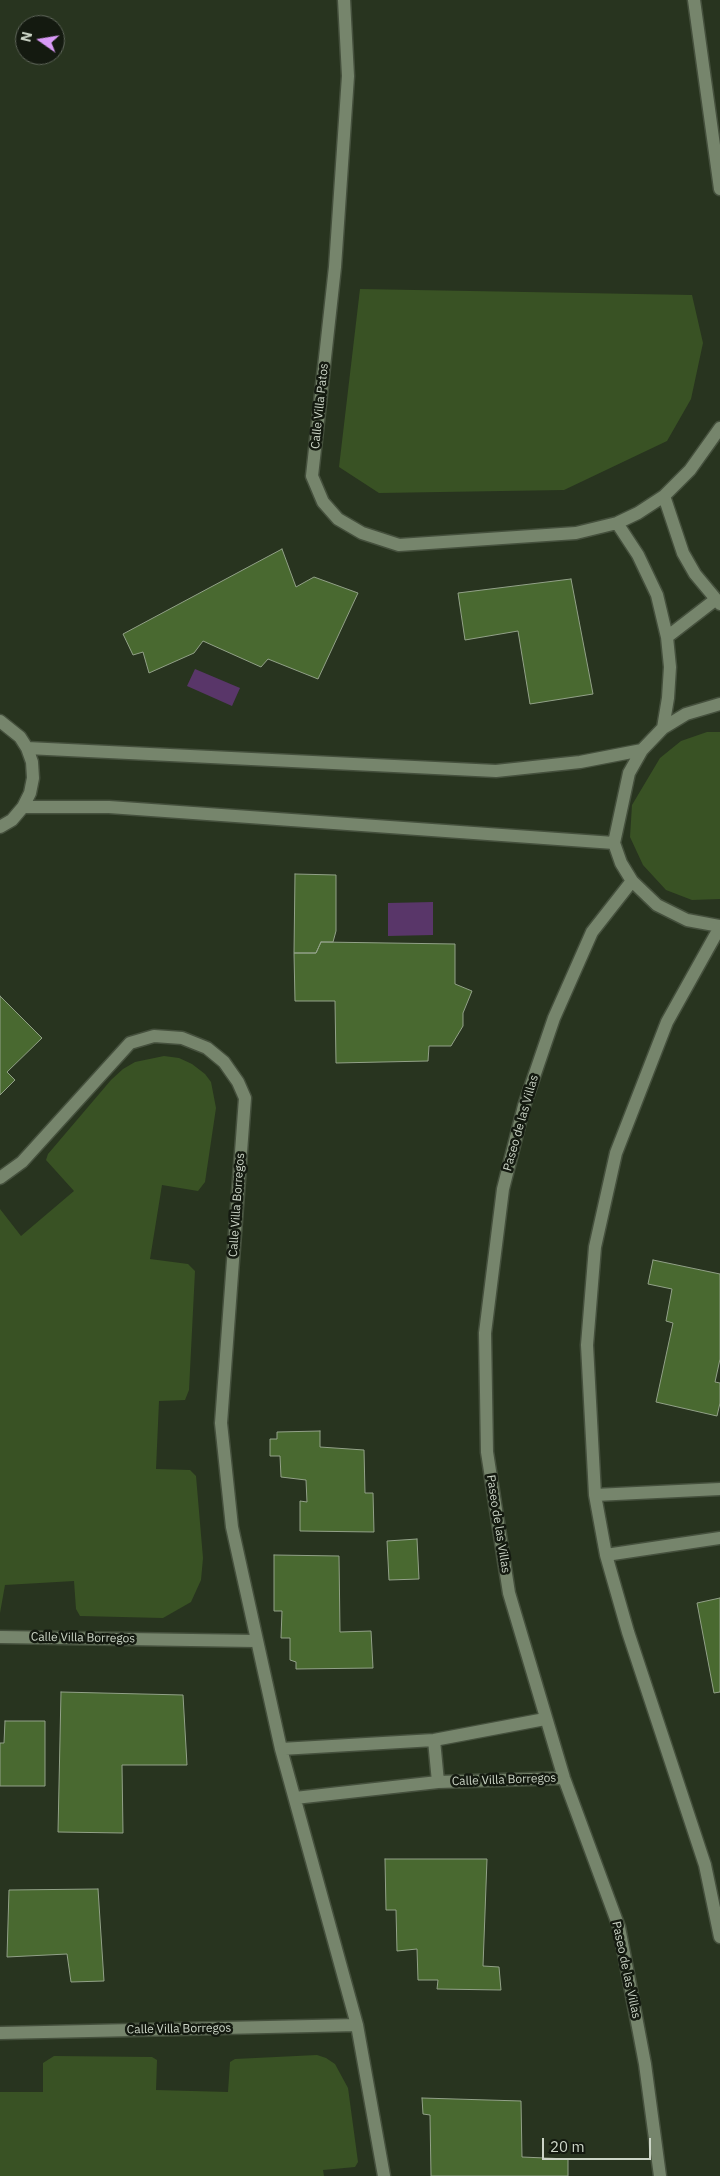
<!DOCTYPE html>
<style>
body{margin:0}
#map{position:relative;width:720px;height:2176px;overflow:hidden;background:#28341f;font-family:"IBM Plex Sans",sans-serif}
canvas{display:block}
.north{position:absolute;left:15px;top:15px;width:50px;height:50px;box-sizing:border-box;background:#141a10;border:1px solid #5e6559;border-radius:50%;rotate:283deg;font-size:14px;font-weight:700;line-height:20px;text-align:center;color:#ccd5c7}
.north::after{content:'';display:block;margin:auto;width:18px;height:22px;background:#d99af7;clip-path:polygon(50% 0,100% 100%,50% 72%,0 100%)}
.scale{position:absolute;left:542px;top:2138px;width:109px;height:22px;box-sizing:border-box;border:2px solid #ccd5c7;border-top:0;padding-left:6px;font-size:15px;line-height:18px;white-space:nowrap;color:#ccd5c7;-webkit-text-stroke:4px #141a10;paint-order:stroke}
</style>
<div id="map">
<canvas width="720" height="2176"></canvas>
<div class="north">N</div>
<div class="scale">20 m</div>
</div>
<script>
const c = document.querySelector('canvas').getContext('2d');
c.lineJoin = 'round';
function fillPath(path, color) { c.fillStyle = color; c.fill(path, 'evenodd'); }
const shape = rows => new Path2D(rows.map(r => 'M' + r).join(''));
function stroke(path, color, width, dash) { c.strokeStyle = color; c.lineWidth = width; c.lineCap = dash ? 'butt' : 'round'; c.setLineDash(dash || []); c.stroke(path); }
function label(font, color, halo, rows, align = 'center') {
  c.font = font + ' "IBM Plex Sans",sans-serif'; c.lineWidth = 5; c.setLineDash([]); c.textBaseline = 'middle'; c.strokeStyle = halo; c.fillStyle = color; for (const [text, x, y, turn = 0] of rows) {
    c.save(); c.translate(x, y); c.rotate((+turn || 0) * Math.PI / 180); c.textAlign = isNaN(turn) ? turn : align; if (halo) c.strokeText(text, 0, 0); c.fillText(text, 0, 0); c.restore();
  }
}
fillPath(shape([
 [360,289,692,295,703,343,691,399,667,441,564,490,379,493,339,467],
 [707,732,720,732,720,899,692,900,666,890,643,865,630,837,632,805,660,758,681,741],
 [164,1056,179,1058,192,1064,205,1074,211,1082,216,1108,205,1182,198,1191,162,1185,150,1259,188,1264,195,1271,189,1390,185,1400,159,1401,156,1469,190,1470,196,1476,203,1558,201,1580,191,1602,163,1618,80,1616,76,1609,74,1581,5,1585,0,1613,0,1209,21,1236,74,1191,46,1160,48,1154,111,1080,123,1069,135,1062],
 [317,2055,326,2058,335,2064,348,2088,358,2162,355,2167,323,2170,324,2176,0,2176,0,2092,43,2092,43,2063,54,2056,152,2057,157,2060,156,2090,228,2092,230,2062,235,2059]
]), '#395224');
fillPath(shape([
 [195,669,240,688,232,706,187,686],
 [433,902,433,935,388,936,388,903]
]), '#593669');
const building = shape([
 [282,549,296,587,314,577,358,593,318,679,268,659,261,667,203,641,194,653,149,673,143,652,133,655,123,634,282,549],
 [571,579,593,694,530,704,518,631,465,640,458,593,571,579],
 [295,874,336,875,336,931,333,942,321,942,316,953,294,953,295,874],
 [321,942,455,944,455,984,472,991,463,1013,463,1026,451,1046,429,1046,428,1061,336,1063,335,1001,295,1001,294,953,316,953,321,942],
 [0,996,42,1038,7,1072,15,1080,0,1095,0,996],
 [653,1260,720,1274,720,1359,715,1382,720,1383,720,1403,717,1416,656,1402,673,1323,666,1321,672,1289,648,1284,653,1260],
 [320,1431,320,1447,364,1450,365,1493,373,1493,374,1532,300,1531,300,1501,307,1502,306,1480,281,1477,280,1456,270,1456,270,1439,277,1439,277,1432,320,1431],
 [417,1539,419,1579,389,1580,387,1541,417,1539],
 [274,1555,339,1556,340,1632,371,1631,373,1668,296,1669,296,1662,290,1660,290,1638,281,1638,282,1611,274,1611,274,1555],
 [720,1598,720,1692,714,1693,697,1603,720,1598],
 [61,1692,183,1695,187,1765,122,1765,123,1833,58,1832,61,1692],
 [5,1721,45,1721,45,1786,0,1786,0,1743,4,1743,5,1721],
 [385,1859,487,1859,483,1966,499,1967,501,1990,437,1989,438,1980,418,1980,417,1949,397,1951,396,1910,386,1910,385,1859],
 [98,1889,104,1981,71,1982,67,1954,7,1957,9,1890,98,1889],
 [422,2098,521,2101,522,2157,568,2159,568,2176,431,2176,430,2115,423,2114,422,2098]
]);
fillPath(building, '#496930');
stroke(building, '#92a188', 1);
const minor = shape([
 [344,0,348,76,335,267,312,476,323,502,338,519,362,533,399,545,576,533,617,523,638,513,664,496,690,470,720,428],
 [694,0,720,189],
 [664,496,683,553,695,574,720,604],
 [617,523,638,555,657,595,667,637,670,667,668,698,663,728],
 [667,637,715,600],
 [720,704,686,714,663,728,642,750,629,773,614,843,621,863,632,881,657,905,687,920,720,926],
 [0,721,20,737,27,748,32,762,33,778,30,793,23,807,12,820,0,827],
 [27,748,496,771,580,762,642,750],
 [23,807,109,807,614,843],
 [632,881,592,932,554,1018,524,1106,503,1189,485,1333,487,1452,509,1593,564,1778,619,1927,645,2064,660,2176],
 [720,927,667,1022,616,1153,595,1247,587,1345,595,1495,606,1555,628,1632,705,1865,720,1937],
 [0,1178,22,1162,130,1043,154,1036,182,1038,207,1048,224,1062,238,1082,245,1098,221,1423,232,1527,281,1749,357,2025,384,2176],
 [595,1495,720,1489],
 [606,1555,720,1538],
 [0,1637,255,1641],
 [434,1740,438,1782],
 [281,1749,434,1740,545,1719],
 [295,1798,438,1782,564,1778],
 [0,2033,357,2025]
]);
stroke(minor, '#45503d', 15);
stroke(minor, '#76856c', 12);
label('12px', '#ccd5c7', '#141a10', [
 ["Calle Villa Patos",320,406,-84],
 ["Paseo de las Villas",521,1123,-74],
 ["Calle Villa Borregos",237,1205,-86],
 ["Paseo de las Villas",498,1524,81],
 ["Calle Villa Borregos",83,1638,1],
 ["Calle Villa Borregos",504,1780,-2],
 ["Paseo de las Villas",626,1970,78],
 ["Calle Villa Borregos",179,2029,-1]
]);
</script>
